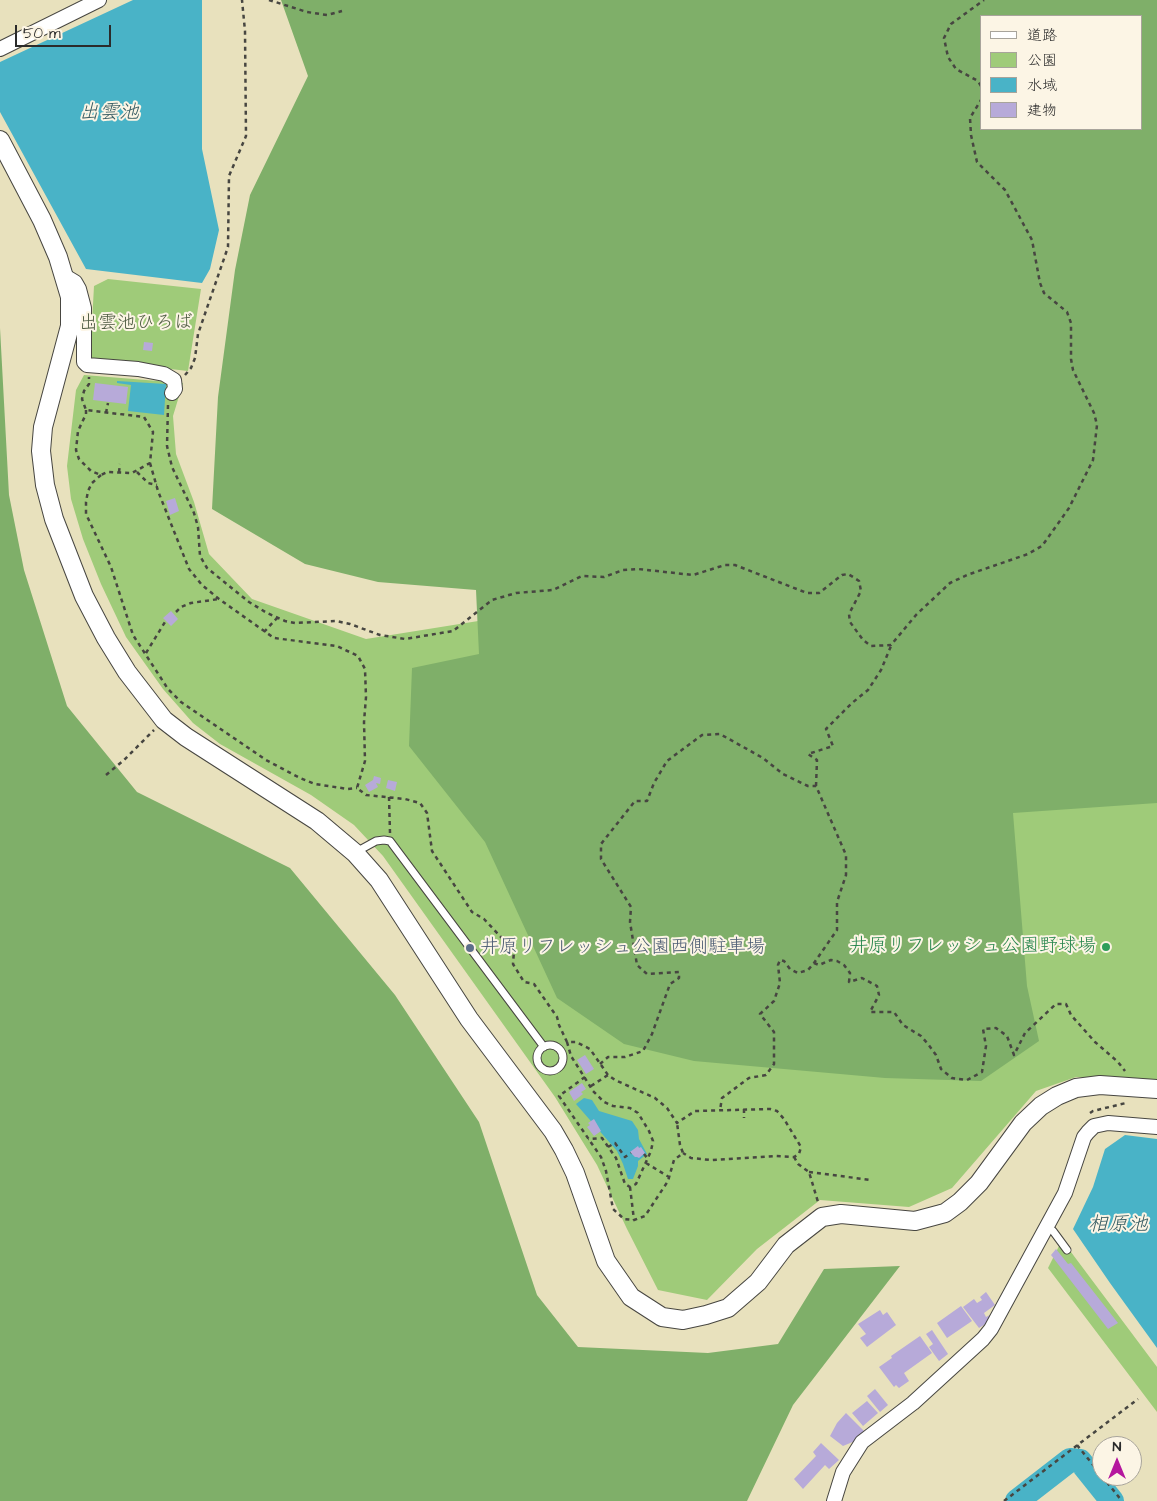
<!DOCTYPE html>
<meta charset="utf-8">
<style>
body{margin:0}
#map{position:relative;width:1157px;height:1501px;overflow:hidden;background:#e8e1bd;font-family:"Architects Daughter","Klee One",sans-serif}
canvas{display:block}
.legend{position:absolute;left:980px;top:15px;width:162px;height:115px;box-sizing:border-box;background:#fcf5e5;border:1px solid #a8a49b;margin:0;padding:6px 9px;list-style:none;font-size:15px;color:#2b2b2b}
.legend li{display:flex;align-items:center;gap:10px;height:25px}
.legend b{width:25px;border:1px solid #a8a49b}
.north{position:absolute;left:1092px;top:1436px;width:50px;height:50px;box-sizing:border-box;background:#fcf5e5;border:1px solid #a8a49b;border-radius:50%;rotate:0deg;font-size:14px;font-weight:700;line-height:20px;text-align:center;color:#2b2b2b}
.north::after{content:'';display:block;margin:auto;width:18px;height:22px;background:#b5179e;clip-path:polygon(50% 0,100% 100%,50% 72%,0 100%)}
.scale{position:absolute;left:15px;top:25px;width:96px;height:22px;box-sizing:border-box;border:2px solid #2b2b2b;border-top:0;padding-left:6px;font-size:15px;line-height:18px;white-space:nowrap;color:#2b2b2b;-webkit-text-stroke:4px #fcf5e5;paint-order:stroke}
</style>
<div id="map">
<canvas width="1157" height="1501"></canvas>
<ul class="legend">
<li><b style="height:6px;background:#fff"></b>道路</li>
<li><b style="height:14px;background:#9fcb79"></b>公園</li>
<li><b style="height:14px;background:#49b3c7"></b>水域</li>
<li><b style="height:14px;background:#b7aad9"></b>建物</li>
</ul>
<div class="north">N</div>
<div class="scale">50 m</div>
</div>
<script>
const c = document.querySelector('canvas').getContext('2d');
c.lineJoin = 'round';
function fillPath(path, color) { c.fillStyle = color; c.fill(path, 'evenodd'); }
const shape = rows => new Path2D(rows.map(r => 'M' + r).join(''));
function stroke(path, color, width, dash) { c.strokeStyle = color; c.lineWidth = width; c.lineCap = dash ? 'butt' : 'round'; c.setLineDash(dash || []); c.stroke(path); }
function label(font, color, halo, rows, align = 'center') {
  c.font = font + ' "Architects Daughter","Klee One",sans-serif'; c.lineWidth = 4; c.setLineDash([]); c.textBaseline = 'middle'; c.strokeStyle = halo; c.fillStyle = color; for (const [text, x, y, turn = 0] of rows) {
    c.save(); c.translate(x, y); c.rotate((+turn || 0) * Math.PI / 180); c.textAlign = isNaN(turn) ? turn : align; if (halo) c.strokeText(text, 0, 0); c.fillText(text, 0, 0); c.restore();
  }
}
fillPath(shape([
 [108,279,201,289,188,371,90,360,94,286],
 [84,375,183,383,173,416,176,454,194,502,209,554,252,599,366,639,684,588,1157,715,1157,1081,1076,1077,1036,1091,952,1188,909,1207,820,1200,757,1249,707,1300,658,1290,627,1229,597,1165,555,1097,383,856,354,825,311,795,220,744,193,723,163,689,126,637,101,584,83,539,71,499,67,466,76,390],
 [1062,1240,1157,1367,1157,1412,1048,1268]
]), '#9fcb79');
fillPath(shape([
 [281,0,1157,0,1157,803,1013,813,1027,986,1039,1041,981,1081,885,1078,694,1061,624,1044,557,998,485,842,409,746,412,668,479,654,476,590,378,582,305,564,212,509,218,397,235,270,250,195,308,76],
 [981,16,1141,16,1141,129,981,129],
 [0,328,9,495,24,570,67,706,137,792,290,868,395,995,479,1122,537,1295,578,1347,708,1353,778,1344,824,1269,900,1266,793,1405,747,1501,0,1501]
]), '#7faf69');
fillPath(shape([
 [133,0,202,0,202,149,219,230,210,269,202,283,86,269,0,112,0,62],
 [117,381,166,384,164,415,128,411,131,385,117,383],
 [584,1098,592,1100,599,1111,632,1121,638,1130,639,1139,647,1154,638,1161,638,1166,633,1179,628,1179,623,1164,617,1151,576,1104],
 [1125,1135,1157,1139,1157,1348,1110,1283,1073,1229,1093,1187,1105,1149]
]), '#49b3c7');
stroke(shape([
 [1017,1501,1070,1460,1080,1461,1112,1501]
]), '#49b3c7', 24);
fillPath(shape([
 [144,342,153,343,152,351,143,350],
 [95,383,128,387,126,404,93,400],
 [175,498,179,511,170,515,166,501],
 [171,611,178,619,171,626,163,618],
 [374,776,381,778,380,784,376,783,378,787,369,792,365,785,373,780],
 [388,780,397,782,395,791,386,788],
 [585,1055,594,1069,586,1074,577,1060],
 [582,1083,586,1089,581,1092,583,1094,574,1101,569,1092],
 [594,1119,601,1131,594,1136,587,1127,590,1125,588,1123],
 [638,1146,639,1148,641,1147,645,1153,639,1158,637,1157,635,1157,630,1152],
 [1056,1249,1068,1264,1071,1263,1118,1323,1108,1329,1051,1255],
 [986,1292,995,1305,984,1313,986,1317,990,1315,992,1320,979,1328,963,1307,974,1299,977,1303,982,1300,980,1297],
 [961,1306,972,1321,947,1338,937,1323],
 [880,1310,883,1315,887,1312,896,1325,867,1347,860,1338,866,1334,858,1324],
 [932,1330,948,1354,939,1361,929,1347,933,1344,926,1334],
 [920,1336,932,1353,904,1373,909,1381,899,1388,896,1385,894,1387,879,1367,892,1358,891,1356],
 [875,1389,888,1405,880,1412,867,1396],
 [867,1401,878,1413,863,1426,852,1413],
 [846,1413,864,1431,855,1441,843,1446,830,1436,837,1423],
 [821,1443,839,1460,829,1469,825,1465,803,1489,794,1479,816,1456,813,1452]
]), '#b7aad9');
const service = shape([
 [356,852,376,841,384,840,390,841,544,1047],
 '537 1058a13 13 0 1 1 26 0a13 13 0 1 1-26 0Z',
 [1053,1231,1067,1250]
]);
const minor = shape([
 [0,49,99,0],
 [65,276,75,282,79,289,84,308,84,362,87,365,138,369,164,374,174,380,175,389,172,393],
 [834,1501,843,1472,862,1442,913,1403,983,1339,991,1329,1065,1193,1084,1137,1088,1132,1094,1126,1108,1123,1157,1127]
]);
const tertiary = shape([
 [0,140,42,220,58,257,70,297,70,326,43,427,41,451,45,485,54,519,84,596,106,638,127,672,164,720,186,737,317,821,355,853,379,880,469,1019,553,1131,564,1150,575,1173,606,1261,631,1297,662,1317,683,1320,706,1315,728,1308,758,1282,786,1245,822,1217,841,1214,915,1221,945,1213,960,1202,979,1183,1023,1123,1041,1106,1057,1096,1076,1088,1100,1085,1157,1089]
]);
stroke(service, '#474641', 9);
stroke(minor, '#474641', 16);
stroke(tertiary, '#474641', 20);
stroke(shape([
 [269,0,307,12,327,15,342,11],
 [981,86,978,81,956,69,948,57,944,38,951,24,984,0],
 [185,375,191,368,195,358,198,334,228,247,229,176,246,136,245,31,242,0],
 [168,405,167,446,172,467,194,513,198,527,200,556,207,568,249,602,267,613,285,621,295,623,336,621,350,624,380,635,405,639,453,631,492,600,516,593,553,590,582,576,604,577,623,570,638,569,693,575,725,565,735,565,807,593,819,593,842,575,848,574,853,577,859,581,861,591,849,614,850,622,863,640,871,646,891,645,916,615,950,583,967,575,1028,554,1042,546,1069,508,1093,460,1097,425,1094,413,1073,370,1071,359,1071,323,1067,312,1044,293,1040,283,1032,240,1005,190,977,162,971,135,970,118,981,100],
 [86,410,86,414,78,431,76,450,79,459,91,471,101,475,107,472,132,473,150,463,153,432,144,417,86,410,82,399,84,391,89,384,89,377],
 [106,413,108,403],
 [150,463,158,491,189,569,202,585,219,599,274,638,337,646,358,656,365,669,366,697,364,722,365,761,357,788,366,795,405,799,420,803,427,813,432,851,472,912,484,919,514,951,513,964,524,982,534,984,557,1017,559,1025,567,1042,576,1042,590,1049,608,1075,615,1080,655,1098,667,1108,677,1123,695,1111,770,1109,777,1111,784,1119,801,1147,799,1154,794,1157,775,1156,711,1160,691,1158,683,1153],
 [119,472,120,464],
 [137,472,148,483,157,485],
 [101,475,92,483,88,491,86,502,86,514,111,567,133,635,168,689,181,702,266,760,300,778,315,784,348,789,357,788],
 [176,612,181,607,191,603,219,599],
 [264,632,277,618],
 [146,653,165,622],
 [106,775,124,760,154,730],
 [816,786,817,760,808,754,833,746,826,729,852,703,868,690,881,670,891,646],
 [389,797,390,833],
 [814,963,819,965,831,960,837,961,844,965,850,973,849,982,862,978,877,986,879,995,870,1012,894,1012,903,1025,921,1036,928,1044,936,1055,941,1069,952,1078,967,1080,982,1072,986,1046,983,1029,996,1028,1007,1036,1014,1055,1025,1033,1056,1004,1066,1004,1071,1015,1095,1042,1118,1062,1125,1071],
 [567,1042,571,1056,593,1091,604,1102,613,1106,630,1108,638,1113,649,1131,653,1141,651,1151,636,1184,630,1187,625,1184,616,1158,602,1138,588,1139],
 [600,1064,608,1057,625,1057,643,1051,652,1034,670,984,679,978,679,972,647,974,637,965,630,922,631,907,601,859,601,844,635,801,647,801,654,783,667,761,702,735,720,734,763,758,783,774,808,786,816,786,846,855,846,875,837,902,837,930,814,963,808,970,798,973,790,969,784,961,780,960,778,965,780,983,774,1001,760,1014,774,1032,774,1064,766,1075,749,1078,722,1098,720,1110],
 [585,1077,559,1096,601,1157,606,1171,613,1209,624,1219,634,1220,645,1216,668,1181,674,1160,683,1153,680,1145,677,1123],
 [591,1086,608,1075],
 [744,1109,744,1118],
 [1090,1113,1093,1111,1126,1103],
 [608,1147,615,1143,625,1157,631,1153],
 [644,1154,648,1159],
 [794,1157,798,1164,809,1172,818,1202],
 [646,1163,669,1177],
 [809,1172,871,1180],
 [630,1187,634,1220],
 [1077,1445,1102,1476],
 [1102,1476,1122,1501],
 [1004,1501,1138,1399]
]), '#474641', 2.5, [4, 4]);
stroke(service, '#fff', 7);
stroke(minor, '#fff', 14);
stroke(tertiary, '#fff', 18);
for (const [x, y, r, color] of [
 [1106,947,5,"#2e9e5b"],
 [470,948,5,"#5c6f8a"]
]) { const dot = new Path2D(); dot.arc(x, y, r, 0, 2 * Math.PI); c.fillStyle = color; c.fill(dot); stroke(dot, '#fcf5e5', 2); }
label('19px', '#4e5b42', '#fcf5e5', [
 ["出雲池ひろば",136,324]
]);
label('19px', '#27864d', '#fcf5e5', [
 ["井原リフレッシュ公園野球場",1096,947]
], 'right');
label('19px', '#4e5e75', '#fcf5e5', [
 ["井原リフレッシュ公園西側駐車場",480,948]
], 'left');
label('italic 20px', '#365b62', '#fcf5e5', [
 ["出雲池",109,114],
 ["相原池",1118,1226]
]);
</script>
